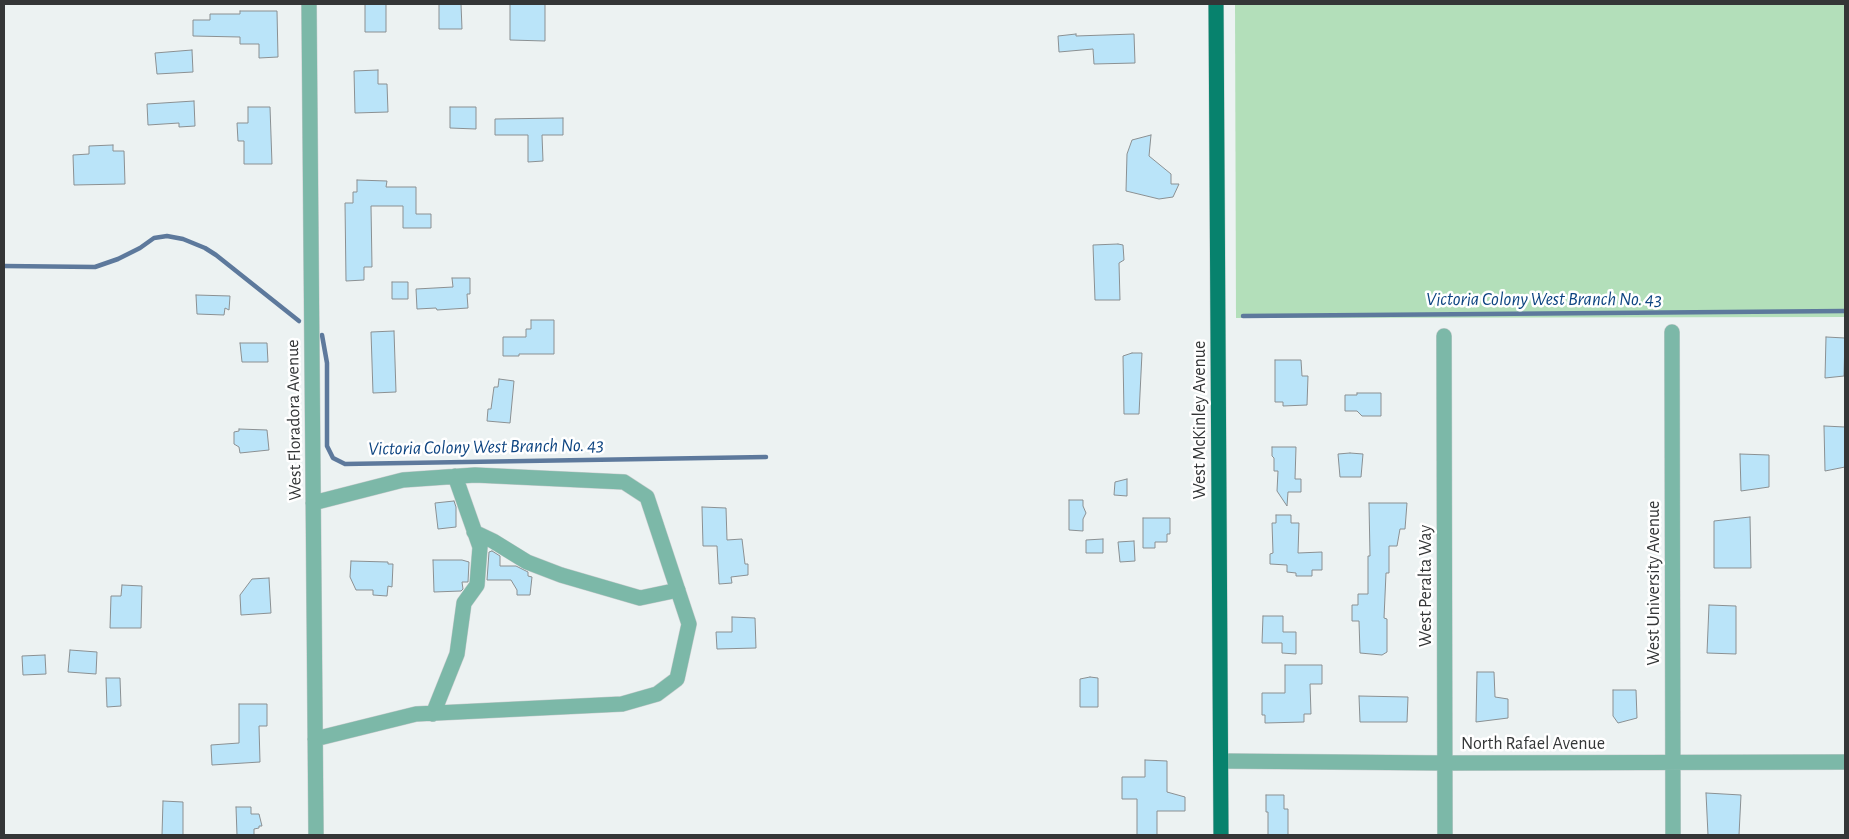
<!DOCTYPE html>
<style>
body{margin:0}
#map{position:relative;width:1849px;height:839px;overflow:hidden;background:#ecf2f2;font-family:"Alegreya Sans",sans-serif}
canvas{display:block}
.frame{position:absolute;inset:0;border:5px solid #343637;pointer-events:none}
</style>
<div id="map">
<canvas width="1849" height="839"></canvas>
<div class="frame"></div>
</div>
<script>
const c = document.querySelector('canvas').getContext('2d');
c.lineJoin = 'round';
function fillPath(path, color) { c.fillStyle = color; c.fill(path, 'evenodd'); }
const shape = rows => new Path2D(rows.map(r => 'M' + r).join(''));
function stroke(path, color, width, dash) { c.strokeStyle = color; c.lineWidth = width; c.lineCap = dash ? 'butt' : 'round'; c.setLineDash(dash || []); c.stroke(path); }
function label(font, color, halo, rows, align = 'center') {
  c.font = font + ' "Alegreya Sans",sans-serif'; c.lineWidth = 5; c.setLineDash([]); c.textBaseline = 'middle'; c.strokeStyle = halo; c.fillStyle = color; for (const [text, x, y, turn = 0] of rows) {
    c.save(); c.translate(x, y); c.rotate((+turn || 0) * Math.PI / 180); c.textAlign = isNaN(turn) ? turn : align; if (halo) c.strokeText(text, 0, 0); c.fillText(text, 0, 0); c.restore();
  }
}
fillPath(shape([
 [1235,4,1845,4,1845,317,1236,318]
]), '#b3dfba');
stroke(shape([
 [4,266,95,267,118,259,140,248,154,238,167,236,183,239,205,248,216,255,299,321],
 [1243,316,1845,311],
 [322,335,327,363,327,446,333,458,345,464,766,457]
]), '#5d799c', 4.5);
const building = shape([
 [365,4,386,4,386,32,365,32,365,4],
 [439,4,461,4,462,29,439,29,439,4],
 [510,4,545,4,545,41,510,40,510,4],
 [240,11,277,11,278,57,259,58,259,44,240,44,240,37,193,36,193,20,210,20,210,14,240,14,240,11],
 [1076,34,1076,36,1134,34,1135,63,1094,64,1093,49,1059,52,1058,36,1076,34],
 [192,50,193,72,157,74,155,53,192,50],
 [378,70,378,84,387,84,388,112,355,113,354,71,378,70],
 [194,101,195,126,179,127,179,123,148,125,147,104,194,101],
 [248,107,270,107,272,164,244,164,244,141,238,141,237,123,248,123,248,107],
 [450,107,476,107,476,129,450,128,450,107],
 [563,118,563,135,542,135,543,161,528,162,528,135,495,135,495,119,563,118],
 [1151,135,1149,156,1171,174,1171,184,1179,184,1173,197,1159,199,1126,191,1127,154,1132,140,1151,135],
 [113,145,113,151,124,151,125,184,74,185,73,155,89,154,89,146,113,145],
 [357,180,387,181,386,187,416,187,416,214,431,214,431,228,403,228,403,206,371,206,372,267,364,267,364,280,346,281,345,203,353,203,353,192,357,192,357,180],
 [1118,244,1123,245,1124,260,1119,263,1120,300,1095,300,1093,245,1118,244],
 [452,278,470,278,470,294,467,294,468,308,437,310,436,308,417,309,416,289,453,287,452,278],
 [392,282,408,282,408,299,392,299,392,282],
 [196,295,230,296,229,310,225,308,224,315,197,314,196,295],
 [531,320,554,320,554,354,519,354,519,356,503,356,503,337,526,337,526,329,531,329,531,320],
 [394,331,396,392,373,393,371,332,394,331],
 [1826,337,1845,338,1844,376,1825,378,1826,337],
 [240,343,267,343,268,362,242,362,240,343],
 [1132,353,1142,353,1139,414,1124,414,1123,356,1132,353],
 [1275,360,1301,360,1302,376,1308,376,1307,405,1283,406,1283,402,1275,402,1275,360],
 [499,379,514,381,510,423,487,421,488,409,491,409,494,387,498,387,499,379],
 [1357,393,1381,393,1381,416,1362,416,1357,411,1345,411,1345,395,1357,395,1357,393],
 [1824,426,1845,427,1845,467,1825,471,1824,426],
 [239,429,267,430,269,450,240,453,239,447,234,444,234,432,239,431,239,429],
 [1272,447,1296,447,1295,479,1301,479,1301,492,1288,492,1287,506,1277,491,1278,471,1274,471,1274,458,1272,456,1272,447],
 [1350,453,1363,454,1361,477,1340,477,1338,454,1350,453],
 [1740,454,1769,455,1769,487,1741,491,1740,454],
 [1127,479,1127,496,1114,495,1115,482,1127,479],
 [1069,500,1083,500,1083,506,1086,513,1083,519,1083,531,1069,530,1069,500],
 [454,501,456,507,456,527,438,529,435,503,454,501],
 [1369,503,1407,503,1405,529,1400,529,1397,546,1389,546,1389,573,1386,573,1384,618,1387,619,1387,652,1382,655,1360,653,1359,621,1352,621,1352,605,1358,605,1358,594,1368,594,1368,556,1370,556,1369,503],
 [702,507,726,508,727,540,742,539,745,564,748,564,748,575,731,577,732,583,719,584,717,546,703,546,702,507],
 [1276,515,1291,515,1291,523,1299,523,1298,553,1322,552,1322,570,1312,570,1312,576,1296,576,1296,573,1287,572,1287,565,1270,564,1270,554,1273,553,1272,523,1276,523,1276,515],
 [1750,517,1751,568,1714,568,1714,521,1750,517],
 [1143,518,1170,518,1170,534,1167,534,1167,542,1155,542,1155,548,1143,548,1143,518],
 [1103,539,1103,553,1086,553,1086,540,1103,539],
 [1134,541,1135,561,1120,562,1118,542,1134,541],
 [492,551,500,556,500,566,516,566,528,572,528,576,532,577,530,595,517,595,517,590,511,580,487,580,489,552,492,551],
 [433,560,462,560,469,562,468,582,462,582,463,589,461,591,434,592,433,560],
 [351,561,388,562,388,564,393,564,392,587,388,586,387,596,373,595,373,590,356,590,350,577,351,561],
 [269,578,271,613,241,615,240,595,252,579,269,578],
 [122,585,142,586,141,628,110,628,111,596,121,596,122,585],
 [1709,605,1736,606,1736,654,1707,653,1709,605],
 [1263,616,1283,616,1283,632,1296,632,1296,654,1282,653,1282,643,1262,643,1263,616],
 [732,617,755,618,756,648,717,649,716,632,732,632,732,617],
 [70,650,97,652,96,674,68,672,70,650],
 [45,655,46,674,23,675,22,656,45,655],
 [1285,665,1322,665,1322,684,1310,684,1311,714,1304,714,1304,722,1265,723,1265,715,1262,715,1262,693,1285,693,1285,665],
 [1477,672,1494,672,1495,697,1508,699,1508,718,1476,722,1477,672],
 [1090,677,1098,678,1098,707,1080,707,1080,679,1090,677],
 [106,678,120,678,121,706,107,707,106,678],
 [1613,690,1636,690,1637,718,1618,723,1613,716,1613,690],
 [1359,696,1408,697,1407,722,1360,722,1359,696],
 [239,704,267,704,267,726,259,726,260,762,212,765,211,745,239,743,239,704],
 [1145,760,1167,761,1167,792,1185,797,1185,811,1157,811,1157,835,1137,835,1137,799,1122,799,1122,777,1145,777,1145,760],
 [1706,793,1741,795,1739,835,1708,835,1706,793],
 [1266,795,1284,795,1284,809,1288,809,1288,835,1268,835,1268,812,1266,812,1266,795],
 [163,801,183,802,183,835,162,835,163,801],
 [236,807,251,807,251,814,259,814,262,826,259,826,259,828,254,829,254,835,237,835,236,807]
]);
fillPath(building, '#bae4f9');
stroke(building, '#8b9092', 1);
const minor = shape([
 [309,4,316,835],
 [1672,332,1673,835],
 [1444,336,1445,835],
 [313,503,403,480,475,475,624,482,647,497,689,624,677,679,657,694,622,704,416,714,315,739],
 [474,532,493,541,527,562,561,575,640,598,678,590],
 [433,714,457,654,464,603,477,585,480,547,455,476],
 [1221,761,1444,763,1845,762]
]);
const major = shape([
 [1216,4,1221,835]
]);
stroke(minor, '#c7cccd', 16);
stroke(major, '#c7cccd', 16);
stroke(minor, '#7cb8a8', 15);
stroke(major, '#07826d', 15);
label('18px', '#343637', '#fff', [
 ["West Floradora Avenue",294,420,-91],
 ["West McKinley Avenue",1200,420,-90],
 ["West University Avenue",1654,583,-90],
 ["West Peralta Way",1426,586,-90],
 ["North Rafael Avenue",1533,744]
]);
label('italic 19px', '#0d4481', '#fff', [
 ["Victoria Colony West Branch No. 43",1544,299],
 ["Victoria Colony West Branch No. 43",486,447,-1]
]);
</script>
